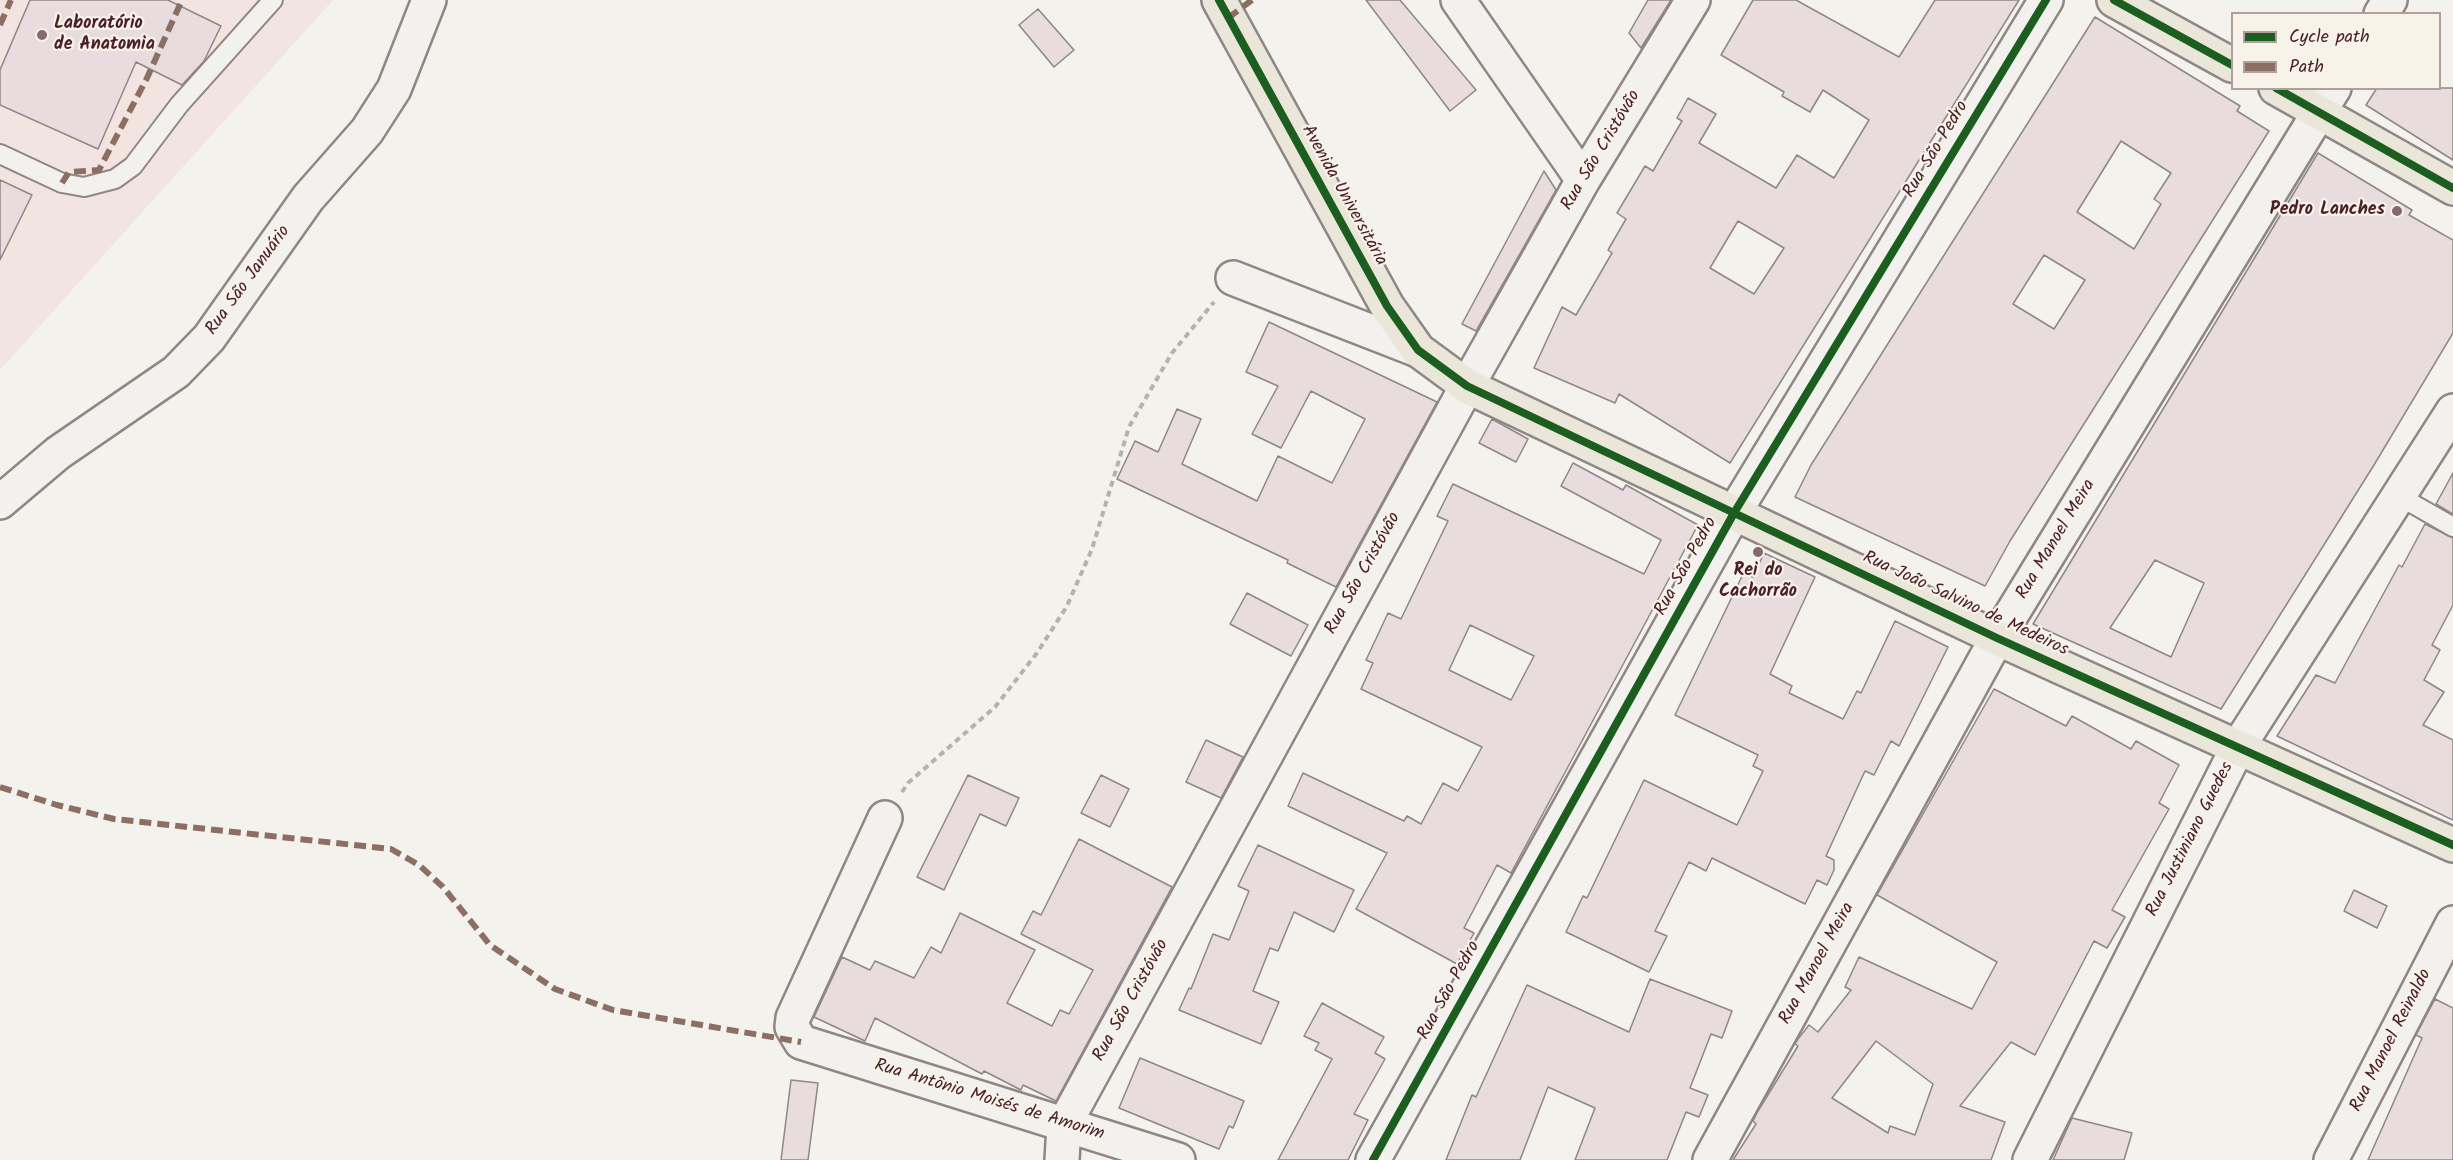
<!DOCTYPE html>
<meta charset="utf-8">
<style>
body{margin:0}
#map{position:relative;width:2453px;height:1160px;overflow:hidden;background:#f4f2ec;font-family:Kalam,sans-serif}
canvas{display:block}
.legend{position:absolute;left:2231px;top:12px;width:210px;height:78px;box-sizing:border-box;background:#f7f3e8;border:2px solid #b29e9c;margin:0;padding:8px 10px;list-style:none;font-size:18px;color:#4a1f2b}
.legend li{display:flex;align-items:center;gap:12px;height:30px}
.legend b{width:30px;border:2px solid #b29e9c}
</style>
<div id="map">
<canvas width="2453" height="1160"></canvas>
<ul class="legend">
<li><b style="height:8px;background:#1b5e20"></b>Cycle path</li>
<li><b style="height:8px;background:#8d6e63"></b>Path</li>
</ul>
</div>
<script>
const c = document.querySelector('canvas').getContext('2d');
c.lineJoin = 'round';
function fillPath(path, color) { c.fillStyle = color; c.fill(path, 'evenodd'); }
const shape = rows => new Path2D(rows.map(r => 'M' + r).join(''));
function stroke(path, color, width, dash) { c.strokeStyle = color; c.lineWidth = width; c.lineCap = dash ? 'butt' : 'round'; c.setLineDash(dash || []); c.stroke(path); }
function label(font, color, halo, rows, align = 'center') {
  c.font = font + ' Kalam,sans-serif'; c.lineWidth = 4.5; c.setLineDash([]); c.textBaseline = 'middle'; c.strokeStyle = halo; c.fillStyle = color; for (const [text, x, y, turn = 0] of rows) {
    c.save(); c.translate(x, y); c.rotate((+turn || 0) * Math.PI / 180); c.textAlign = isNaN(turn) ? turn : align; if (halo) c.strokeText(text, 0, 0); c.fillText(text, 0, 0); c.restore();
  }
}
fillPath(shape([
 [0,0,333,0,0,370]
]), '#f2e5e1');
const building = shape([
 [30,0,168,0,221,26,204,61,182,85,136,62,98,149,0,105,0,70,30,0],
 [1366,0,1400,0,1476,90,1450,111,1366,0],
 [1648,0,1671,0,1641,48,1629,33,1648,0],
 [1753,0,1796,0,1899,57,1935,0,2019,0,1730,463,1619,394,1615,403,1534,368,1562,307,1576,315,1612,253,1608,250,1626,219,1617,213,1645,166,1653,171,1682,121,1677,118,1688,98,1716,114,1699,143,1776,188,1797,155,1834,178,1869,120,1823,90,1810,112,1782,96,1784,92,1721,55,1753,0],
 [1738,221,1784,248,1754,294,1710,268,1738,221],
 [1038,9,1074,50,1054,67,1019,25,1038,9],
 [2095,17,2240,106,2237,111,2269,131,2010,541,1985,586,1795,497,1811,465,2095,17],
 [2121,141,2171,173,2154,199,2161,204,2134,249,2077,212,2121,141],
 [2044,255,2085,280,2054,329,2013,304,2044,255],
 [2377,88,2453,88,2453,160,2366,105,2377,88],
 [2318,153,2412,210,2409,215,2453,240,2453,333,2374,465,2221,709,2033,624,2318,153],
 [2155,560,2204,583,2171,657,2110,628,2155,560],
 [1544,171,1556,190,1476,331,1462,324,1544,171],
 [0,180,32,195,0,260,0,180],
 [1269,322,1437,402,1336,587,1287,563,1288,560,1117,479,1135,441,1158,452,1177,409,1201,419,1182,464,1257,501,1278,456,1332,483,1365,419,1311,391,1281,448,1252,434,1278,386,1246,372,1269,322],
 [1492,419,1528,439,1516,462,1479,443,1492,419],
 [1573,463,1623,490,1626,485,1698,525,1511,873,1497,865,1464,928,1474,933,1457,964,1356,909,1387,853,1288,806,1303,773,1404,821,1407,816,1421,824,1443,783,1458,791,1482,747,1361,689,1373,663,1366,660,1388,613,1401,619,1448,521,1437,516,1453,484,1644,574,1661,540,1561,486,1573,463],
 [1470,625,1534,656,1511,700,1449,670,1470,625],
 [2453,473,2453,514,2436,504,2453,473],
 [2425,524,2453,538,2453,605,2432,645,2440,650,2424,680,2444,692,2423,725,2453,740,2453,820,2277,736,2316,675,2335,683,2399,565,2402,567,2425,524],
 [1764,553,1815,577,1770,674,1792,686,1789,693,1843,719,1857,691,1861,693,1895,621,1948,647,1899,746,1891,741,1874,775,1865,771,1826,856,1834,860,1834,870,1827,885,1817,880,1805,904,1712,858,1706,871,1689,862,1655,931,1667,936,1649,972,1566,932,1583,896,1587,898,1644,780,1737,825,1763,771,1753,766,1758,755,1675,715,1744,572,1753,577,1764,553],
 [1247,593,1308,625,1291,656,1230,624,1247,593],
 [1994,689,2066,726,2072,716,2131,749,2136,741,2179,765,2159,803,2169,809,2112,910,2125,917,2107,948,2094,941,2035,1055,2011,1042,1960,1106,2005,1122,1991,1160,1733,1160,1756,1124,1753,1121,1758,1111,1798,1046,1795,1044,1798,1039,1809,1025,1818,1032,1851,990,1845,987,1859,957,1972,1009,1997,962,1877,895,1994,689],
 [1876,1041,1933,1084,1915,1135,1890,1126,1888,1133,1832,1098,1876,1041],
 [1206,740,1243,757,1221,798,1186,782,1206,740],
 [968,775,1019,798,1006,826,980,814,944,890,917,877,968,775],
 [1101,775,1129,789,1110,827,1081,813,1101,775],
 [1079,839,1172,887,1056,1101,1023,1085,1021,1090,984,1071,982,1074,875,1018,865,1041,814,1017,842,957,870,970,875,961,914,978,931,947,941,953,960,913,1035,950,1007,1003,1052,1026,1060,1010,1069,1014,1093,970,1021,934,1033,911,1041,915,1079,839],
 [1258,845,1354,890,1334,932,1294,912,1278,951,1270,948,1253,991,1279,1002,1261,1044,1179,1010,1189,988,1191,989,1213,934,1229,940,1249,891,1238,886,1258,845],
 [2354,890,2387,906,2377,928,2344,911,2354,890],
 [1650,979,1732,1011,1722,1038,1711,1034,1690,1088,1708,1095,1699,1117,1686,1112,1667,1160,1575,1160,1595,1108,1548,1087,1520,1160,1446,1160,1472,1095,1476,1097,1527,985,1629,1032,1650,979],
 [2435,999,2453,1008,2453,1160,2368,1160,2422,1038,2416,1035,2435,999],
 [1322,1003,1384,1037,1375,1053,1385,1059,1354,1114,1368,1120,1348,1160,1278,1160,1332,1059,1315,1050,1319,1043,1304,1036,1322,1003],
 [1140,1058,1244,1101,1233,1128,1229,1126,1219,1149,1119,1108,1140,1058],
 [791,1080,818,1083,808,1160,781,1160,791,1080],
 [2072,1118,2132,1133,2124,1160,2053,1160,2072,1118]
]);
fillPath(building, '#e8dcde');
stroke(building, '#8f8685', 1.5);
const service = shape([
 [0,154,62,183,84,187,115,179,133,166,179,105,273,0],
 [2399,496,2453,527]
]);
const minor = shape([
 [1458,0,1583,180],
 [2381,14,2390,0],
 [1233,278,1418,350],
 [0,502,58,453,176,372,209,338,308,198,367,131,394,89,429,0],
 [885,818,793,1018,792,1027,801,1042,1178,1160],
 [1062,1160,1064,1125,1467,386,1583,180,1693,0],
 [1373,1160,1734,513,2046,0],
 [1710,1160,1997,638,2334,88],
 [2030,1160,2238,747,2453,411],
 [2331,1160,2453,923]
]);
const primary = shape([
 [1219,0,1387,306,1418,350,1467,386,1997,638,2453,845],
 [2114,0,2232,65],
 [2276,88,2453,188]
]);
stroke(service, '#8f8685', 22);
stroke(minor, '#8f8685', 38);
stroke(primary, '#8f8685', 38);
stroke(shape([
 [902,792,908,783,995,707,1037,653,1067,606,1092,549,1129,427,1172,353,1214,302]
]), '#b6b0ae', 4, [6, 4.5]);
stroke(service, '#f2f1ed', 18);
stroke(minor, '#f2f1ed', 33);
stroke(primary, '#ebe6da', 33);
stroke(shape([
 [1228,18,1252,0],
 [0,25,11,0],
 [62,183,69,172,99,170,147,78,182,0],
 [0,787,57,805,114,819,391,849,419,865,443,887,490,945,555,989,613,1010,801,1042]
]), '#8d6e63', 6, [12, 6]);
stroke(shape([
 [1219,0,1387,306,1418,350,1467,386,1997,638,2453,845],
 [2114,0,2232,65],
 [2276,88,2453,188],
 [1373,1160,1734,513,2046,0]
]), '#1b5e20', 8);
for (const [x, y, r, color] of [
 [42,35,6,"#86696f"],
 [2397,211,6,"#86696f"],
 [1758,552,6,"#86696f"]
]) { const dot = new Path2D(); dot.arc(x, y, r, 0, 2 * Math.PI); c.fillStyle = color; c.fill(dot); stroke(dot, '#f7f3e8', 2); }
label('bold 18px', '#4a1f2b', '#f7f3e8', [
 ["Laboratório",54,25],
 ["de Anatomia",54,46],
 ["Pedro Lanches",2385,211,"right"],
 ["Rei do",1758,572,"center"],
 ["Cachorrão",1758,593,"center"]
], 'left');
label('18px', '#4a1f2b', '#f7f3e8', [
 ["Rua São Pedro",1937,150,-59],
 ["Rua São Cristóvão",1602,151,-59],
 ["Avenida Universitária",1343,196,61],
 ["Rua São Januário",249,281,-54],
 ["Rua Manoel Meira",2057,540,-59],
 ["Rua São Pedro",1687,567,-61],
 ["Rua São Cristóvão",1364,574,-61],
 ["Rua João Salvino de Medeiros",1965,605,25],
 ["Rua Justiniano Guedes",2191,840,-63],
 ["Rua Manoel Meira",1818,964,-61],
 ["Rua São Pedro",1450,991,-61],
 ["Rua São Cristóvão",1132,1001,-61],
 ["Rua Manoel Reinaldo",2392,1041,-63],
 ["Rua Antônio Moisés de Amorim",989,1101,17]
]);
</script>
